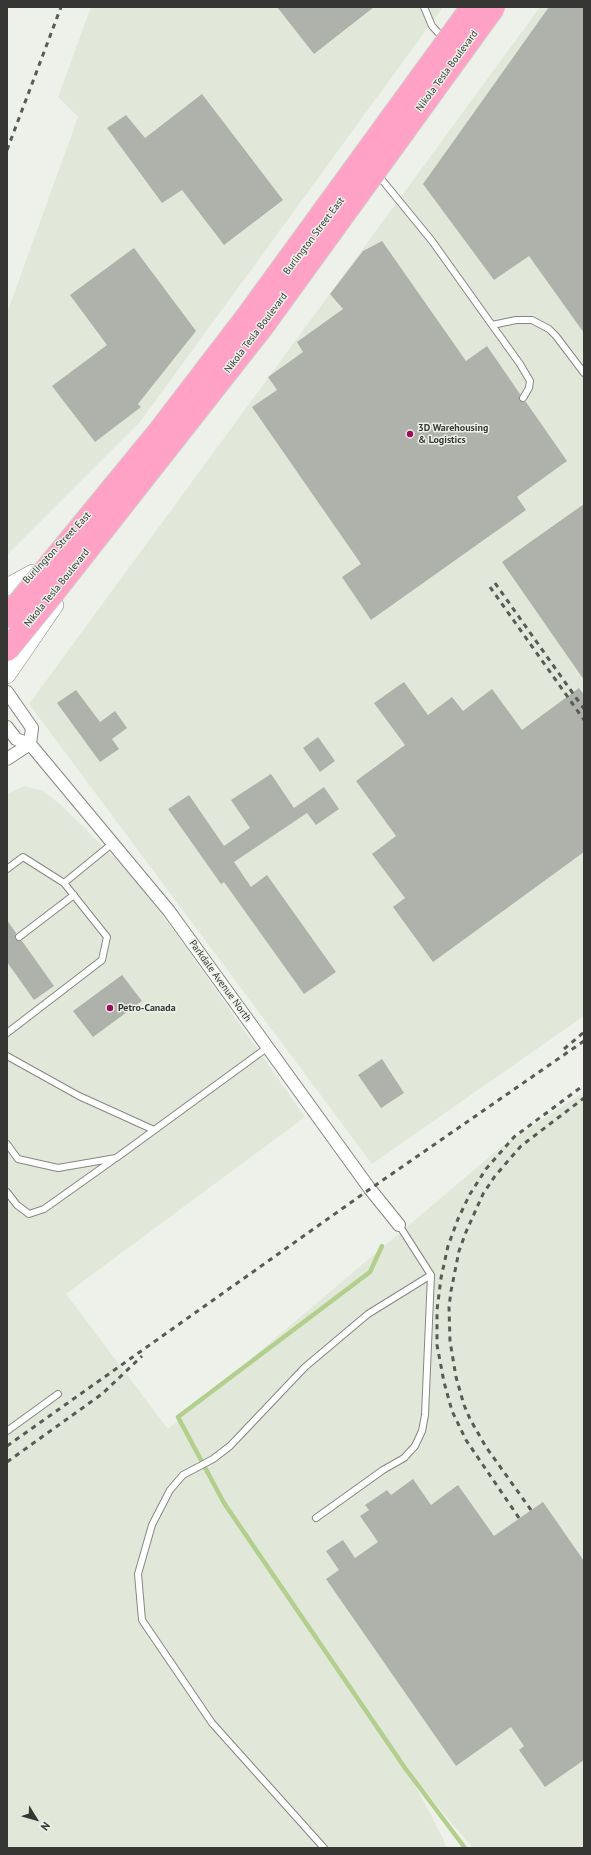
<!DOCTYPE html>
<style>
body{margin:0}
#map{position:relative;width:591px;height:1855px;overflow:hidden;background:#eef1ea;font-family:"PT Sans",sans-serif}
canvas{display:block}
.frame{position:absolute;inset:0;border:8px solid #363734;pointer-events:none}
.north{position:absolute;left:16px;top:1799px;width:40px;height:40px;-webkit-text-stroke:3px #eef1ea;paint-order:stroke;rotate:127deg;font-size:11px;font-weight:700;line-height:16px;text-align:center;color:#363734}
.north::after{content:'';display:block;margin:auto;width:14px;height:18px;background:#363734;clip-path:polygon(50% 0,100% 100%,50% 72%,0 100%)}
</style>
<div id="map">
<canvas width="591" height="1855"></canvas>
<div class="frame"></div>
<div class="north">N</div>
</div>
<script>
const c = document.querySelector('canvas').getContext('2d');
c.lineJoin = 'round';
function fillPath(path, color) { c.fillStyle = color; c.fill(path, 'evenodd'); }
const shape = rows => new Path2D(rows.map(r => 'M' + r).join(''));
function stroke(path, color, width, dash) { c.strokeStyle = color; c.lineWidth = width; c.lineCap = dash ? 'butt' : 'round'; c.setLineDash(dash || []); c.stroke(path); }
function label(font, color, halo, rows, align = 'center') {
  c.font = font + ' "PT Sans",sans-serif'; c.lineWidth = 3; c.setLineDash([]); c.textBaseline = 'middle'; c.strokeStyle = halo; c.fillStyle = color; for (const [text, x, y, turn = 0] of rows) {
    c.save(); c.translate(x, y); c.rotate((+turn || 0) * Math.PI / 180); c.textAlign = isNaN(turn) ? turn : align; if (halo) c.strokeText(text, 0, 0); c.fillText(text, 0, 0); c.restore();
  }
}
fillPath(shape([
 [91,7,443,7,140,422,7,555,7,313,78,117,58,97],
 [540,7,584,7,584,1016,372,1164,29,704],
 [25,786,43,791,59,803,133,876,185,946,305,1117,66,1294,168,1429,501,1147,584,1092,584,1848,473,1848,407,1770,443,1838,446,1848,7,1848,7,794]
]), '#e1e8d9');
stroke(shape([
 [382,1246,370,1272,178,1417,224,1503,405,1768,465,1848]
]), '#b3cf8d', 4.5);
fillPath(shape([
 [277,7,374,7,314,54],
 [549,7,584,7,584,333,529,256,494,280,423,184],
 [202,94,283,200,224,245,182,190,162,203,107,128,126,115,145,138],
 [382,241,466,361,487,346,520,394,519,400,523,402,526,402,567,461,517,497,526,510,371,620,342,577,361,564,252,407,277,390,268,377,303,352,297,342,343,309,330,294,363,251],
 [134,248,196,331,138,404,141,407,95,442,52,386,107,345,70,295],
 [584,504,584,680,502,562],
 [404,682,428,715,452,697,463,711,492,689,522,730,579,688,584,695,584,852,433,962,393,907,405,898,372,854,396,836,356,781,405,745,374,703],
 [76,690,100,722,115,711,127,728,112,739,119,749,100,762,57,703],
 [318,737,335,761,320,772,303,748],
 [271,774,294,808,324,787,339,809,316,825,307,813,234,862,251,887,267,875,336,972,304,994,224,882,221,884,168,809,189,795,224,846,250,828,231,800],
 [7,920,16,933,15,939,18,941,22,941,54,986,34,1000,7,962],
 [122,975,142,1001,93,1037,73,1011],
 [382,1059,404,1093,381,1108,358,1075],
 [413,1479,431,1505,458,1485,494,1536,543,1502,584,1561,584,1760,545,1787,519,1750,524,1746,511,1727,456,1766,326,1579,339,1570,326,1551,343,1540,355,1558,378,1542,360,1516,369,1510,365,1505,387,1490,391,1495]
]), '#afb2ab');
const lane = shape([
 [424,7,432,26,444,39],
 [378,175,432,241,492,325,516,320,532,320,549,329,556,336,584,373],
 [492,325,520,364,530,381,529,388,523,398],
 [7,869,23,857,64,883,113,843],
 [19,937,74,895],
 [7,1033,102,960,107,937,64,883],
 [7,1056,79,1096,154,1130],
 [7,1144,18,1159,58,1168,116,1158,268,1047],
 [7,1192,17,1205,29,1214,44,1209,113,1160],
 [7,1431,58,1394],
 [316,1518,383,1470,404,1458,415,1446,422,1431,425,1415,431,1275,399,1225],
 [324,1848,212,1723,142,1620,138,1574,152,1525,170,1490,183,1475,213,1459,230,1446,305,1367,368,1314,431,1275]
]);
const street = shape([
 [7,692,32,728,30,744],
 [7,727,16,739,30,744,169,911,370,1189,399,1225],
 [7,759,30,744]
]);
const secondary = shape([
 [7,587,33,573],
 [7,633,24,609],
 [7,675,55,605]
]);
stroke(lane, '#858881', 8);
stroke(street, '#858881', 14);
stroke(secondary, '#858881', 18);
stroke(lane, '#fff', 6);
stroke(street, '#fff', 12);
stroke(secondary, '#fff', 17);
stroke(shape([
 [7,150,61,7],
 [495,583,584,709],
 [490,587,584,720],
 [564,1049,584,1032],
 [7,1446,370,1189,584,1041],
 [7,1462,102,1394,142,1356],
 [531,1510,486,1447,470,1419,464,1405,456,1377,450,1341,449,1307,451,1291,459,1251,466,1232,483,1194,495,1176,521,1146,584,1098],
 [519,1518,466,1440,452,1411,444,1382,437,1345,437,1310,441,1278,448,1246,458,1219,470,1194,486,1169,514,1137,584,1085]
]), '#585a56', 3, [5, 5]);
const highwayBridge = shape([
 [7,617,160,430,248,315,472,7],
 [7,650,51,596,263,326,494,7]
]);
stroke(highwayBridge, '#cfcfce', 24, []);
stroke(highwayBridge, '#ffa2c6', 22);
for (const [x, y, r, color] of [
 [410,434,4,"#9c0d5c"],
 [110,1008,4,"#9c0d5c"]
]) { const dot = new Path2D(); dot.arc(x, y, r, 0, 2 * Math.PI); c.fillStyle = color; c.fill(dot); stroke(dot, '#eef1ea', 1.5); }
label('10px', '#363734', '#eef1ea', [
 ["Nikola Tesla Boulevard",447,71,-54],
 ["Burlington Street East",314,236,-53],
 ["Nikola Tesla Boulevard",256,333,-53],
 ["Burlington Street East",57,548,-47],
 ["Nikola Tesla Boulevard",57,588,-51],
 ["Parkdale Avenue North",220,981,54]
]);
label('bold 10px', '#363734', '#eef1ea', [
 ["3D Warehousing",418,428],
 ["& Logistics",418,440],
 ["Petro-Canada",118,1008]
], 'left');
</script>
